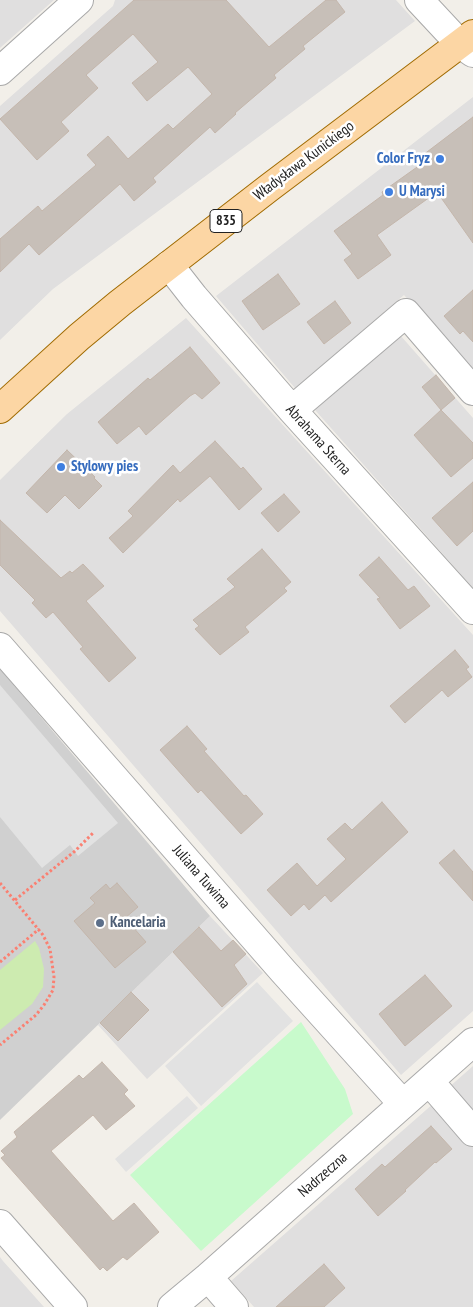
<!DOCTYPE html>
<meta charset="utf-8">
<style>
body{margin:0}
canvas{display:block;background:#f2efe9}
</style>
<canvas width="473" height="1307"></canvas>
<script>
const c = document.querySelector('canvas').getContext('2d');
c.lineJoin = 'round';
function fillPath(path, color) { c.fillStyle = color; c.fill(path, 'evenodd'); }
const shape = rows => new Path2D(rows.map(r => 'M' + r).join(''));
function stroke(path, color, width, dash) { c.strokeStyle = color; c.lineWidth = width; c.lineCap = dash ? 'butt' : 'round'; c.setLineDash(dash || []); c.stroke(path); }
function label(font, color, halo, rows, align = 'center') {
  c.font = font + ' "PT Sans Narrow",sans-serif'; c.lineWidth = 5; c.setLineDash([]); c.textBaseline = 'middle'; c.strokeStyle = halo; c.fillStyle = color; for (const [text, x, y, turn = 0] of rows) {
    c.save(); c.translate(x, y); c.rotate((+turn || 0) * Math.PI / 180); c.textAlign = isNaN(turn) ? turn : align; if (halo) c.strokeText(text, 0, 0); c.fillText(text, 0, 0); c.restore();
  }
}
fillPath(shape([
 [0,0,54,0,0,48],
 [115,0,396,0,415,21,53,289,0,340,0,106,113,6],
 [473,97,473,372,404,295,295,388,216,296],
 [186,318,473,635,473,1011,401,1075,0,611,0,480,67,414],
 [400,335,473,418,473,588,315,410],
 [210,916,263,973,147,1079,98,1025],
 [473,1066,473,1118,447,1089],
 [434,1103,473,1147,473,1307,254,1307,231,1281],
 [0,1257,3,1261,44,1307,0,1307]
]), '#e0dfdf');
fillPath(shape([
 [0,669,210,916,0,1120]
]), '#d0d0d0');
fillPath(shape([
 [35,941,39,948,44,969,43,987,32,1004,0,1030,0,970]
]), '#cdebb0');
fillPath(shape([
 [301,1022,345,1089,353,1114,201,1251,130,1175]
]), '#c8facc');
fillPath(shape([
 [0,685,118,823,78,856,70,845,42,868,0,817],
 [257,982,293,1021,201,1106,165,1066],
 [187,1096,198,1108,126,1172,115,1159]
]), '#e2e2e2');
const building = shape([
 [134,0,226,0,269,47,326,0,336,0,345,12,303,46,305,49,274,75,276,78,235,113,236,114,215,133,210,127,153,178,156,182,134,201,120,184,39,255,29,244,0,272,0,239,38,206,42,211,96,165,87,155,108,136,128,159,168,124,173,129,212,94,188,67,147,101,132,83,158,62,133,34,86,75,98,88,61,122,69,131,37,160,0,119,134,0],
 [473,117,473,243,437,192,377,235,391,255,358,279,344,260,352,254,334,231,383,195,382,192,427,160,423,155,473,117],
 [278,274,300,304,263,330,242,301,278,274],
 [473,290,473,342,463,331,460,334,444,316,473,290],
 [335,301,351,323,324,344,307,322,335,301],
 [190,347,220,383,202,399,195,393,190,396,146,435,139,426,117,444,98,422,148,378,150,380,190,347],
 [436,375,455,398,441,410,422,387,436,375],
 [441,410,473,443,473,458,451,477,414,435,441,410],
 [215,441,241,469,243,467,262,489,239,510,210,476,180,502,178,499,123,553,109,538,133,516,128,511,173,465,180,473,215,441],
 [67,450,95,477,94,478,102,486,79,509,65,495,47,513,26,493,67,450],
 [473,482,473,531,457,546,432,518,473,482],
 [284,494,300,512,278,532,261,513,284,494],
 [0,520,61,578,70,571,72,573,83,564,104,586,86,601,136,658,109,682,80,649,83,647,53,612,46,618,32,603,35,600,0,565,0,520],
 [262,549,291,582,284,588,287,591,245,627,249,632,220,655,195,629,199,626,193,620,235,587,227,579,262,549],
 [379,557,408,590,414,586,430,606,400,629,377,599,380,598,359,575,379,557],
 [455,650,469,667,466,669,472,677,448,697,442,690,405,723,390,706,455,650],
 [187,726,207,749,204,751,244,796,246,795,263,814,241,834,201,790,198,793,160,750,187,726],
 [382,802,408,832,331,902,325,895,309,910,304,904,291,916,267,890,297,863,317,886,346,859,327,839,345,823,352,830,382,802],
 [454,850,473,872,473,901,439,863,454,850],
 [117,883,138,907,125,918,146,942,115,968,74,921,95,903,90,898,106,884,110,889,117,883],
 [199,927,221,951,233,940,246,954,234,965,247,984,222,1007,173,952,199,927],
 [425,975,452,1006,405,1046,379,1014,425,975],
 [131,992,149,1010,118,1041,100,1023,131,992],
 [102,1062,128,1090,124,1094,135,1106,106,1130,93,1115,51,1151,113,1221,134,1203,159,1232,127,1260,123,1257,107,1271,103,1267,100,1270,1,1158,5,1155,1,1151,17,1137,14,1132,79,1075,83,1079,102,1062],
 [431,1126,452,1149,436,1163,435,1162,405,1190,406,1191,378,1216,355,1189,382,1164,385,1167,431,1126],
 [324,1264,345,1288,324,1307,276,1307,324,1264]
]);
fillPath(building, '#c7bfb8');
stroke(building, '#c4b6ab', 1);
const minor = shape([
 [419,0,460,44,473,53],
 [0,71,79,0],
 [169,265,194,297,292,410,473,610],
 [292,410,406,313,473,391],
 [0,647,283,971,403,1104],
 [429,1081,473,1132],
 [0,1224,73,1307],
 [208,1277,234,1307],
 [172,1307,208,1277,473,1042]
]);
const primary = shape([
 [0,409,79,337,120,303,270,187,473,34]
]);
stroke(minor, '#a9a9a9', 30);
stroke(primary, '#a06b00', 30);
stroke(shape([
 [0,883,43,935,50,949,54,977,53,990,44,1005,36,1015,0,1045],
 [15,900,75,851,93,833],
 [0,962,39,929]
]), '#fa8072', 3, [2.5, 2.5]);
stroke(minor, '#fff', 28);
stroke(primary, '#fcd6a4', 28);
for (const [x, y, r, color] of [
 [440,159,5,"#3f7fe0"],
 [389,192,5,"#3f7fe0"],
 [61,467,5,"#3f7fe0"],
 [100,923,5,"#5c6f8a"]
]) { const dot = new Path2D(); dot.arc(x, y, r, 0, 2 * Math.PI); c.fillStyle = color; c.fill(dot); stroke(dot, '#fff', 2); }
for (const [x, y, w] of [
 [226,221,32]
]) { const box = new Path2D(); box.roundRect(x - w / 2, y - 11.5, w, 23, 4); c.fillStyle = '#fff'; c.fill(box); stroke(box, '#222', 1); }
label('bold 14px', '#222', null, [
 ["835",226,221]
]);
label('bold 15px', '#366cbe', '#fff', [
 ["Color Fryz",430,159,"right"],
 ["U Marysi",399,192],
 ["Stylowy pies",71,467]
], 'left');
label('15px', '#222', '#fff', [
 ["Władysława Kunickiego",304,161,-37],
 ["Abrahama Sterna",318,440,48],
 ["Juliana Tuwima",201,877,49],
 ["Nadrzeczna",323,1175,-41]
]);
label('bold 15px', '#4e5e75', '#fff', [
 ["Kancelaria",110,923]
], 'left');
</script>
